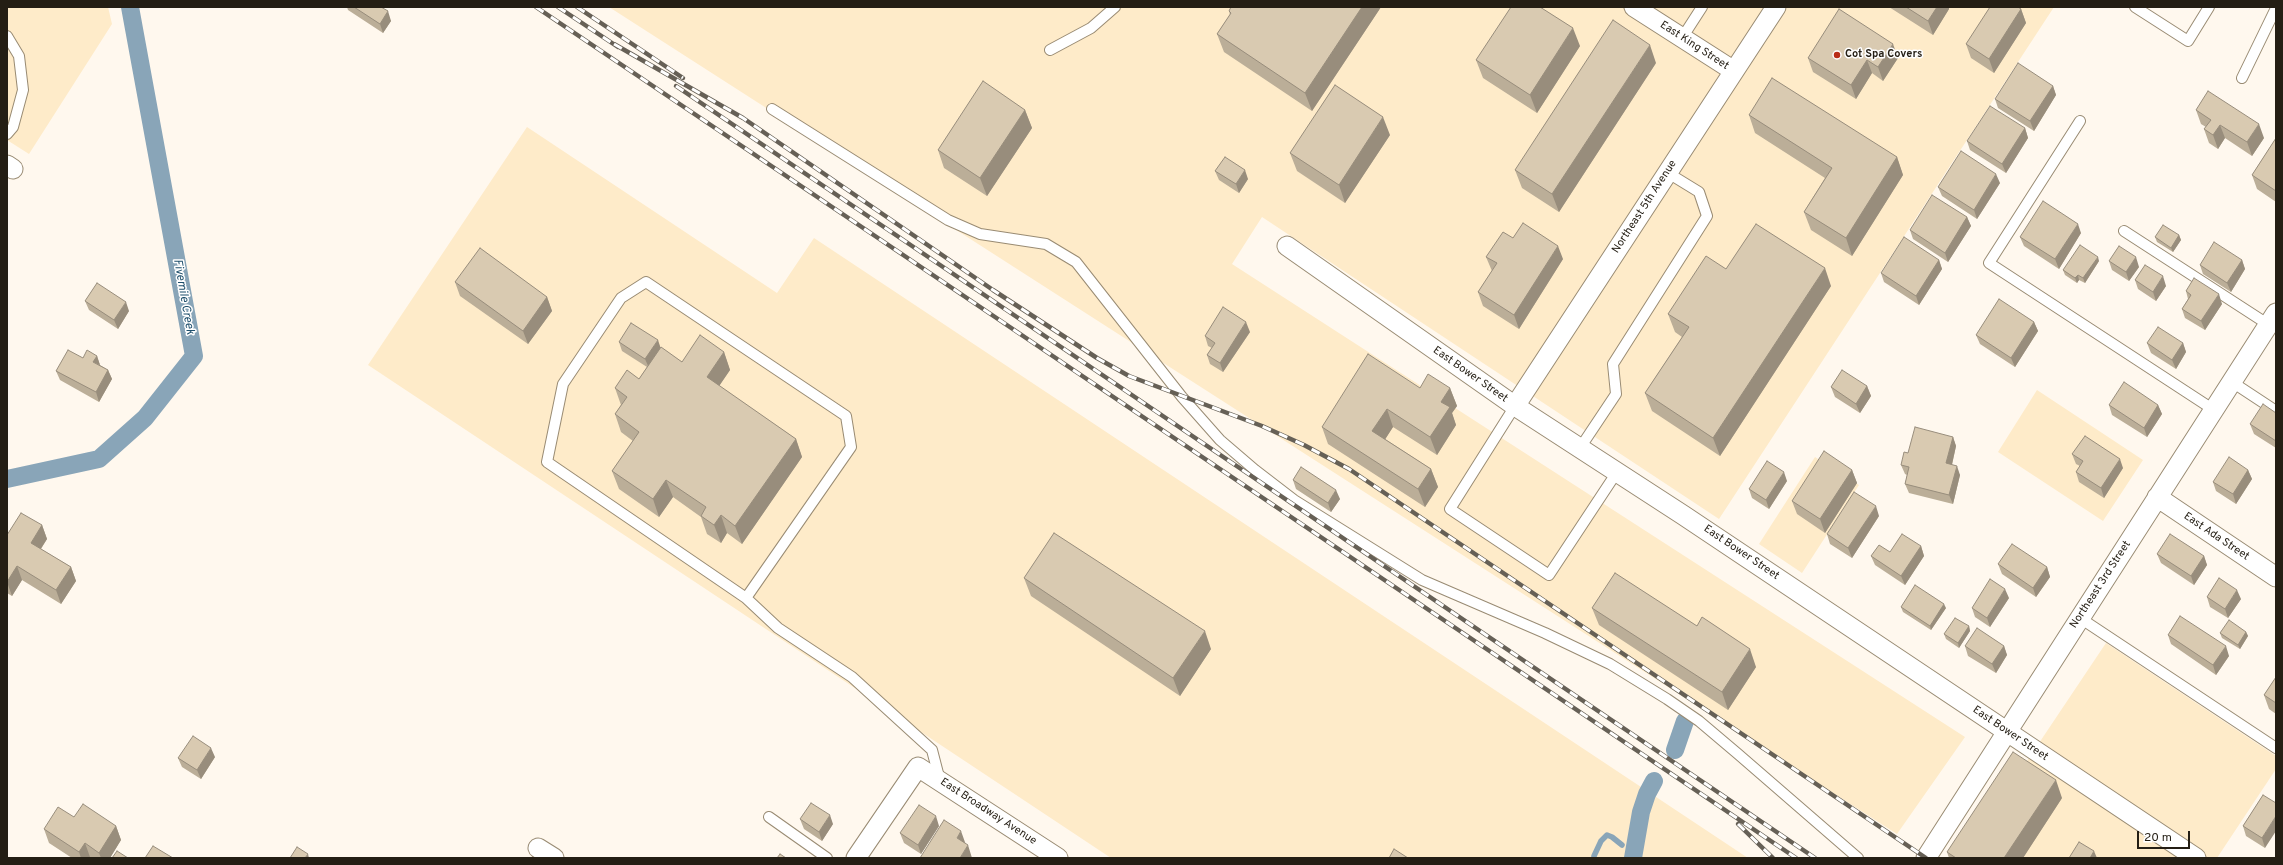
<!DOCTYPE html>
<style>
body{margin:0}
#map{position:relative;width:2283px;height:865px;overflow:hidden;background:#fff8ee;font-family:Overpass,sans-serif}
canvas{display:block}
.frame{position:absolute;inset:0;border:8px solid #241e14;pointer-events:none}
.scale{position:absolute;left:2137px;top:831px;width:53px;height:18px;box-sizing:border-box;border:2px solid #241e14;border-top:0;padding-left:5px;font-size:12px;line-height:14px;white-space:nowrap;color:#241e14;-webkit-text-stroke:3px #fff;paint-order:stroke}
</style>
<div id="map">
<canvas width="2283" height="865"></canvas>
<div class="frame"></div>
<div class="scale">20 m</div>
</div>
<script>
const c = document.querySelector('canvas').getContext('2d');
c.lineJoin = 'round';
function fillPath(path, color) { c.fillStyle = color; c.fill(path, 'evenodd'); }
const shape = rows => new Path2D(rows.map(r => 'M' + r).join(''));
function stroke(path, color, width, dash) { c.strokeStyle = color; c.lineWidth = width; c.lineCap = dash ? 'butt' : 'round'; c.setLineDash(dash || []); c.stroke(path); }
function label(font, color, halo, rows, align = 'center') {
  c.font = font + ' Overpass,sans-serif'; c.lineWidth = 3; c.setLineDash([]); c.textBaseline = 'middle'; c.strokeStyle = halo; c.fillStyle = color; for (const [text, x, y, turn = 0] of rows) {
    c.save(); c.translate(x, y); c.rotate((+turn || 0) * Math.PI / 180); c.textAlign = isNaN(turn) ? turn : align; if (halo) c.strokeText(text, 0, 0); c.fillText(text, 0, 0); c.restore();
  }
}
fillPath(shape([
 [7,7,108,7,112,24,29,154,7,140],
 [609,7,2054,7,1719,519,1262,217,1232,264,1965,737,1897,834],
 [527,127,777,293,814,238,1748,858,1111,858,368,365],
 [2037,390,2143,460,2103,521,1998,452],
 [1815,457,1859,485,1802,573,1759,544],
 [2106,643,2276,756,2276,769,2217,858,1962,858]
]), '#feebc9');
stroke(shape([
 [1594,856,1601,841,1607,835,1612,837,1622,845]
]), '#89a5b8', 5.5);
stroke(shape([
 [7,479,99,459,145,418,194,356,130,7],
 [1675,750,1685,721],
 [1633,858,1641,812,1647,794,1654,781]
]), '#89a5b8', 18);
const lane = shape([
 [2135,7,2188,41,2209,7],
 [7,36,19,56,23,90,13,127,7,134],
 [1682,38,1702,7],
 [1050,50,1091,28,1115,7],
 [2242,78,2276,8],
 [772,109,948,220,980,234,1046,244,1076,262,1182,397,1220,440,1255,470,1294,500,1422,580,1545,633,1610,664,1667,699,1699,721,1738,754,1858,858],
 [2080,121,1989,263,2214,410],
 [2124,231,2269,325],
 [2232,382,2276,411],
 [1515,406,1450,509,1549,575,1617,472],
 [1580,448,1616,394,1613,364,1707,216,1699,192,1668,173],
 [746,598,851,447,846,416,646,282,621,298,563,384,547,462,746,598,778,628,852,677,932,750,940,781],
 [2080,618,2276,748],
 [769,817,827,858]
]);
const street = shape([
 [1634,7,1734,71],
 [7,165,13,169],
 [1287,246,1515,406,1683,515,2196,858],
 [1515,406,1776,7],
 [2157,497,2276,577],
 [538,848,554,858],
 [856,858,918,767,1058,858],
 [1926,858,2276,313]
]);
stroke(lane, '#998b73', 12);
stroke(street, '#998b73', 21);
stroke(lane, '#fff', 10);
stroke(street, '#fff', 19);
const rail = shape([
 [536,7,1796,858],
 [558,7,618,47],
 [577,7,683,78],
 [614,44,743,118,993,290,1097,358,1129,376,1262,426,1304,445,1349,469,1926,858],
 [676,86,1815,858],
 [1738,824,1773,858]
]);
stroke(rail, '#666056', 4.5);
stroke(rail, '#fff', 3, [9]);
fillPath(shape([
 [347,7,381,7,391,21,383,33,348,10],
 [1381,7,1312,111,1224,52,1217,34,1230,15,1229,11],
 [1889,7,1949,7,1949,9,1933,35],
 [2021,9,2026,23,1994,73,1971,58,1966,44],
 [1580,46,1537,113,1483,78,1476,60],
 [1808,58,1898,58,1883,81,1872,73,1856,99,1813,72],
 [1656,63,1559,212,1522,188,1515,170],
 [2053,86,2056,95,2034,131,1998,108,1995,99],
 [1025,110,1032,128,987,196,944,168,938,150],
 [2196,110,2264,138,2252,156,2225,138,2218,149,2209,143,2204,129,2206,127,2201,124],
 [1749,115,1897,157,1903,175,1852,256,1811,230,1804,212,1825,178,1755,133],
 [2025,128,2028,138,2006,173,1970,150,1967,141],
 [1390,135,1345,203,1297,171,1290,153],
 [2276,138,2276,202,2257,189,2252,175],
 [1215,171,1248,179,1239,193,1219,180],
 [2000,183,1977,219,1942,196,1938,187],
 [1967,217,1971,226,1948,262,1913,239,1910,230],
 [2081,233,2059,269,2024,246,2020,237],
 [2179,235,2181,240,2173,252,2157,242,2155,237],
 [1486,257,1563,259,1519,329,1483,306,1478,292,1492,271],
 [1939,260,1942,269,1919,305,1884,282,1881,273],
 [2242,260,2245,269,2231,292,2203,274,2200,265],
 [2099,261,2085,283,2079,280,2077,283,2065,275,2063,270],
 [2109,261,2139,267,2129,281,2112,270],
 [1726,269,1831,286,1720,456,1652,411,1645,393,1682,337,1675,332,1668,314],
 [2135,280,2166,286,2156,301,2138,289],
 [455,282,547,297,552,311,528,344,460,296],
 [2186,291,2222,304,2205,330,2185,318,2182,309,2188,299],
 [85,301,129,311,118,329,89,310],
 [2034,322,2038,331,2015,367,1980,344,1976,335],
 [1250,332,1223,372,1210,364,1207,355,1212,348,1208,346,1205,336],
 [619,342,661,348,682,362,724,352,730,370,719,386,796,439,802,457,742,544,727,533,721,543,707,534,701,517,673,497,659,517,619,489,612,471,633,441,621,432,615,414,621,405,615,388,639,379,647,367,622,351],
 [2147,343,2183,343,2186,352,2176,369,2151,353],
 [97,356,100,365,108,370,112,379,99,402,60,380,56,371,83,358],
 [1867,386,1871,396,1860,413,1835,397,1831,387],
 [1420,388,1450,388,1457,406,1452,413,1456,425,1437,455,1393,427,1385,439,1431,469,1438,487,1425,507,1328,444,1322,427],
 [2109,405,2158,405,2162,414,2147,437,2112,415],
 [2276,413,2276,448,2254,434,2250,424],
 [1953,437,1956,446,1952,465,1960,475,1953,504,1909,493,1905,484,1907,475,1905,474,1901,465,1908,453],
 [2072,454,2123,468,2104,498,2079,482,2076,472,2080,466,2076,464],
 [1852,470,1857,483,1825,533,1797,514,1792,501],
 [2248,470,2252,479,2236,504,2216,491,2213,482],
 [1293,480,1340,499,1331,512,1296,489],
 [1787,481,1769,509,1752,498,1749,489],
 [1879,516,1852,558,1830,544,1827,534],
 [42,525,47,539,41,549,71,567,76,581,61,604,22,580,12,596,7,593,7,535],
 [1921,546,1924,556,1905,585,1875,565,1871,556],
 [2157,554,2204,556,2207,565,2194,585,2161,563],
 [1998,564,2047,567,2050,577,2036,597,2002,574],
 [1024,578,1211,649,1180,696,1031,596],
 [2207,597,2241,599,2228,618,2210,607],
 [2009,598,1990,627,1975,617,1972,608],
 [1901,607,1946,608,1931,630,1903,612],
 [1592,608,1756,667,1728,710,1599,625],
 [1969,626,1970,631,1959,648,1946,639,1944,634],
 [2246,632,2248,636,2240,649,2222,638,2220,633],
 [2168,635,2229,656,2216,675,2171,644],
 [1965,646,2004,646,2007,655,1996,673,1968,656],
 [2276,677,2276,714,2269,709,2264,695],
 [215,757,201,779,182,767,178,758],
 [2263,795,2265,848,2246,836,2243,826],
 [2062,798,2023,858,1949,858,1947,852],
 [74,817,116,826,121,840,110,858,91,858,90,857,89,858,72,858,49,843,44,829],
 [800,819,833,824,822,841,804,829],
 [939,826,921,854,904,843,900,833]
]), '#bbae98');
fillPath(shape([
 [1362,7,1381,7,1312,111,1305,93],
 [1937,7,1949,7,1949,9,1933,35,1928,21],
 [2021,9,2026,23,1994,73,1989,59],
 [388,11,391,21,383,33,380,24],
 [1573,28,1580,46,1537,113,1530,95],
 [1893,44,1898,58,1883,81,1878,67],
 [1650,45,1656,63,1559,212,1552,194],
 [1867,60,1872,73,1856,99,1851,85],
 [2053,86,2056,95,2034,131,2030,121],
 [1025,110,1032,128,987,196,980,178],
 [1383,117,1390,135,1345,203,1339,185],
 [2259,124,2264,138,2252,156,2247,142],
 [2220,125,2225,138,2218,149,2213,135],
 [2025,128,2028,138,2006,173,2002,164],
 [1897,157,1903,175,1852,256,1846,238],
 [1245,170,1248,179,1239,193,1236,184],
 [1996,174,2000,183,1977,219,1974,210],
 [1967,217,1971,226,1948,262,1945,253],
 [2078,224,2081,233,2059,269,2055,259],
 [2179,235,2181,240,2173,252,2171,248],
 [1558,246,1563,259,1519,329,1514,315],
 [2098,257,2099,261,2085,283,2083,278],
 [2136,257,2139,267,2129,281,2126,272],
 [1939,260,1942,269,1919,305,1916,296],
 [2242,260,2245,269,2231,292,2227,283],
 [1825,268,1831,286,1720,456,1713,438],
 [2078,275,2079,280,2077,283,2075,278],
 [2163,276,2166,286,2156,301,2153,292],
 [2219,294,2222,304,2205,330,2201,321],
 [547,297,552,311,528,344,523,331],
 [126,302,129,311,118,329,114,320],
 [1246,322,1250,332,1223,372,1220,363],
 [2034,322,2038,331,2015,367,2011,358],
 [658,340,661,349,649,368,645,359],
 [2183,343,2186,352,2176,369,2172,360],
 [724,352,730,370,713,395,707,377],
 [97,356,100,365,93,362],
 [108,370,112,379,99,402,96,392],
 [1867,386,1871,396,1860,413,1856,404],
 [1450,388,1457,406,1452,413,1456,425,1437,455,1430,437,1441,402],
 [2158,405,2162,414,2147,437,2144,428],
 [1387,409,1393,427,1379,449,1372,431],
 [1953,437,1956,446,1950,473,1946,463],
 [796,439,802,457,742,544,735,526],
 [2120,459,2123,468,2104,498,2101,488],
 [1957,466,1960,475,1953,504,1949,495],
 [1431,469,1438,487,1425,507,1418,489],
 [1852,470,1857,483,1825,533,1820,519],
 [2248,470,2252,479,2236,504,2233,494],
 [1784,472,1787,481,1769,509,1766,500],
 [666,480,673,497,659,517,653,499],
 [1336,490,1340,499,1331,512,1328,503],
 [1876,506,1879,516,1852,558,1848,548],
 [721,515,727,533,721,543,714,525],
 [42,525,47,539,36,556,31,543],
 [1921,546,1924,556,1905,585,1901,576],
 [2204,556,2207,565,2194,585,2191,576],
 [17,566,22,580,12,596,7,582],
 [71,567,76,581,61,604,56,590],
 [2047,567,2050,577,2036,597,2033,588],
 [2005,589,2009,598,1990,627,1987,618],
 [2237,590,2241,599,2228,618,2225,609],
 [1944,604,1946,608,1931,630,1930,626],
 [1969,626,1970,631,1959,648,1958,643],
 [1205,631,1211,649,1180,696,1173,678],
 [2246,632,2248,636,2240,649,2238,645],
 [2004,646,2007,655,1996,673,1992,664],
 [2226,646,2229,656,2216,675,2213,665],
 [1750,649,1756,667,1728,710,1722,692],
 [211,748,215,757,201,779,197,770],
 [2056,780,2062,798,2023,858,2004,858],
 [830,815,833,824,822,841,819,832],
 [936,816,939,826,921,854,918,845],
 [2276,816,2276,831,2265,848,2262,838],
 [116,826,121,840,110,858,101,858,99,853],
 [961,831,966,845,957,838],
 [85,843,90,857,89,858,81,858,79,852],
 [968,845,972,858,960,858],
 [2094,851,2097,858,2090,858],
 [308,854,309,858,305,858]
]), '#988d7c');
const building = shape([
 [354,7,381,7,388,11,380,24,354,7],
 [1231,7,1362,7,1305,93,1217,34,1231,13,1229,11,1231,7],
 [1511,7,1540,7,1573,28,1530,95,1476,60,1511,7],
 [1906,7,1937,7,1928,21,1906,7],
 [1990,7,2018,7,2021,9,1989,59,1966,44,1990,7],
 [1839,9,1893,44,1878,67,1867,60,1851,85,1808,58,1839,9],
 [1613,20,1650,45,1552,194,1515,170,1613,20],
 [2018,63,2053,86,2030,121,1995,99,2018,63],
 [1772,78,1897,157,1846,238,1804,212,1832,168,1749,115,1772,78],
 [983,81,1025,110,980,178,938,150,983,81],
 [1335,85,1383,117,1339,185,1290,153,1335,85],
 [2208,91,2259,124,2247,142,2220,125,2213,135,2204,129,2211,120,2196,110,2208,91],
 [1990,106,2025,128,2002,164,1967,141,1990,106],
 [2276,138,2276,191,2252,175,2276,138],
 [1961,151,1996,174,1974,210,1938,187,1961,151],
 [1225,157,1245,170,1236,184,1215,171,1225,157],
 [1932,195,1967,217,1945,253,1910,230,1932,195],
 [2043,201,2078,224,2055,259,2020,237,2043,201],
 [1523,223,1558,246,1514,315,1478,292,1497,263,1486,257,1503,232,1513,238,1523,223],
 [1756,224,1825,268,1713,438,1645,393,1689,327,1668,314,1706,256,1726,269,1756,224],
 [2163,225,2179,235,2171,248,2155,237,2163,225],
 [1904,237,1939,260,1916,296,1881,273,1904,237],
 [2214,242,2242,260,2227,283,2200,265,2214,242],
 [2080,245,2098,257,2083,278,2078,275,2075,278,2063,270,2080,245],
 [2119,246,2136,257,2126,272,2109,261,2119,246],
 [480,248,547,297,523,331,455,282,480,248],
 [2145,265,2163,276,2153,292,2135,280,2145,265],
 [2194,278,2219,294,2201,321,2182,309,2191,295,2186,291,2194,278],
 [97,283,126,302,114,320,85,301,97,283],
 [1999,299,2034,322,2011,358,1976,335,1999,299],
 [1223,307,1246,322,1220,363,1207,355,1215,343,1205,336,1223,307],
 [631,323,658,340,645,359,619,342,631,323],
 [2158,327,2183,343,2172,360,2147,343,2158,327],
 [700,335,724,352,707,377,796,439,735,526,721,515,714,525,701,516,706,507,666,480,653,499,612,471,639,432,615,414,627,397,615,388,627,370,639,379,661,347,682,362,700,335],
 [68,350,83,358,87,350,97,356,93,362,108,370,96,392,56,371,68,350],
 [1368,354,1420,388,1428,374,1450,388,1441,402,1450,407,1430,437,1387,409,1372,431,1431,469,1418,489,1322,427,1368,354],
 [1842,370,1867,386,1856,404,1831,387,1842,370],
 [2124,382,2158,405,2144,428,2109,405,2124,382],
 [2263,404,2276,413,2276,441,2250,424,2263,404],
 [1915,427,1953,437,1946,463,1957,466,1949,495,1905,484,1909,467,1901,465,1904,452,1908,453,1915,427],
 [2085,436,2120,459,2101,488,2076,472,2083,461,2072,454,2085,436],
 [1824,451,1852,470,1820,519,1792,501,1824,451],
 [2229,457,2248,470,2233,494,2213,482,2229,457],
 [1767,461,1784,472,1766,500,1749,489,1767,461],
 [1301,467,1336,490,1328,503,1293,480,1301,467],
 [1854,492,1876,506,1848,548,1827,534,1854,492],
 [21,513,42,525,31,543,71,567,56,590,17,566,7,582,7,535,21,513],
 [1054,533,1205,631,1173,678,1024,578,1054,533],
 [1902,534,1921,546,1901,576,1871,556,1879,545,1890,552,1902,534],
 [2170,534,2204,556,2191,576,2157,554,2170,534],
 [2012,544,2047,567,2033,588,1998,564,2012,544],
 [1615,573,1697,626,1702,617,1750,649,1722,692,1592,608,1615,573],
 [2219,578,2237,590,2225,609,2207,597,2219,578],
 [1990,579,2005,589,1987,618,1972,608,1990,579],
 [1915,585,1944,604,1930,626,1901,607,1915,585],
 [2180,616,2226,646,2213,665,2168,635,2180,616],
 [1955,618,1969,626,1958,643,1944,634,1955,618],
 [2229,620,2246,632,2238,645,2220,633,2229,620],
 [1977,628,2004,646,1992,664,1965,646,1977,628],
 [2276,677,2276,703,2264,695,2276,677],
 [193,736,211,748,197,770,178,758,193,736],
 [2013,752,2056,780,2004,858,1956,858,1947,852,2013,752],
 [2263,795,2276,803,2276,816,2262,838,2243,826,2263,795],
 [811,803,830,815,819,832,800,819,811,803],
 [83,804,116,826,99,853,85,843,79,852,44,829,58,807,74,817,83,804],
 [919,805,936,816,918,845,900,833,919,805],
 [944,820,961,831,957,838,968,845,960,858,920,858,944,820],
 [2079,842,2094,851,2090,858,2069,858,2079,842],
 [153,846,173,858,145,858,153,846],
 [297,847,308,854,305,858,290,858,297,847],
 [1394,849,1408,858,1389,858,1394,849],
 [117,851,128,858,112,858,117,851],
 [780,854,786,858,777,858,780,854]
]);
fillPath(building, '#d9cab1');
stroke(building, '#988d7c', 1);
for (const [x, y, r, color] of [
 [1837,55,4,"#b92c17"]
]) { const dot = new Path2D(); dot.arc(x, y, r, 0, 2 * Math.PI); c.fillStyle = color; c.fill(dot); stroke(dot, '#fff', 1.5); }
label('11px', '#241e14', '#fff', [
 ["East King Street",1694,46,33],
 ["Northeast 5th Avenue",1645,207,-57],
 ["East Bower Street",1470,375,35],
 ["East Ada Street",2216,537,34],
 ["East Bower Street",1741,553,34],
 ["Northeast 3rd Street",2101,585,-57],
 ["East Bower Street",2010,734,34],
 ["East Broadway Avenue",988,812,33]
]);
label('bold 11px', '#241e14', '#fff', [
 ["Cot Spa Covers",1845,55]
], 'left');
label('italic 12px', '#1d4e6b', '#fff', [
 ["Fivemile Creek",183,297,80]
]);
</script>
